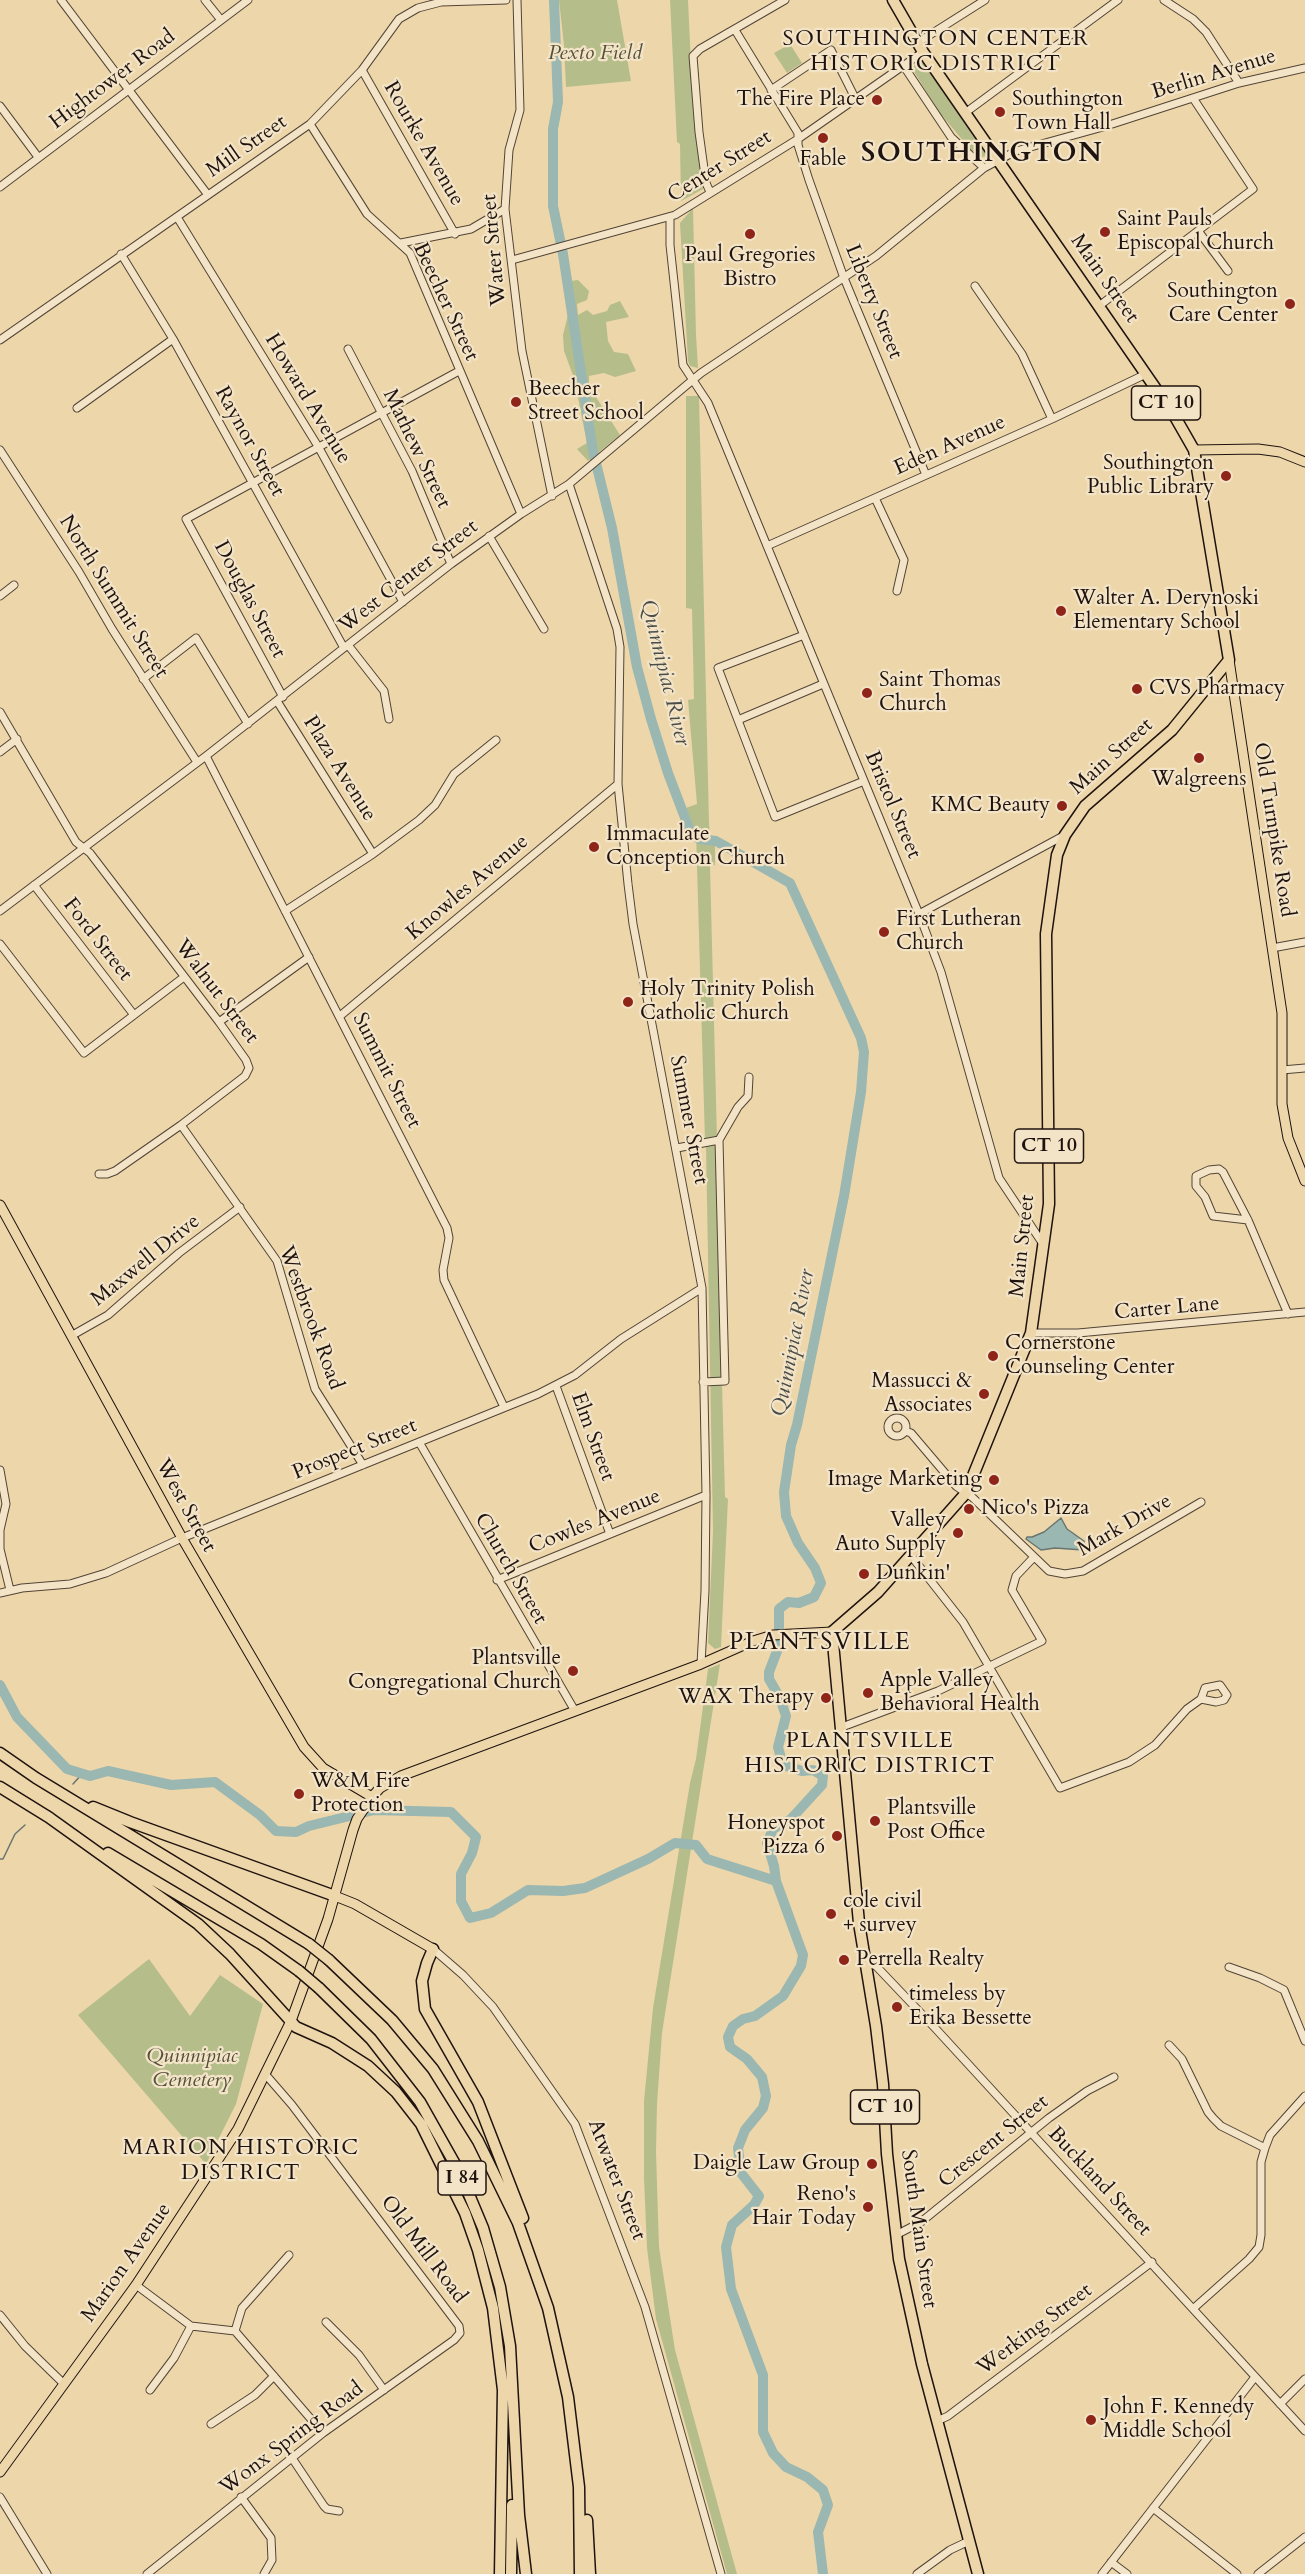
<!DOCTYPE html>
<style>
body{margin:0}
canvas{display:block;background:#edd6a9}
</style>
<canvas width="1305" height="2574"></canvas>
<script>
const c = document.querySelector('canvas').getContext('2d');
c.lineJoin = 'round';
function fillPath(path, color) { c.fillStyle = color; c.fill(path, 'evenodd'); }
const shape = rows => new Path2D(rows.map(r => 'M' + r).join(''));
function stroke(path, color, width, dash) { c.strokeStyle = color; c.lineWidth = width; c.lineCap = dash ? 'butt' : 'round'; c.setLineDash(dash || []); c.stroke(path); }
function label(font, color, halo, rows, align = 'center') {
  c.font = font + ' Cardo,serif'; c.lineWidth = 4.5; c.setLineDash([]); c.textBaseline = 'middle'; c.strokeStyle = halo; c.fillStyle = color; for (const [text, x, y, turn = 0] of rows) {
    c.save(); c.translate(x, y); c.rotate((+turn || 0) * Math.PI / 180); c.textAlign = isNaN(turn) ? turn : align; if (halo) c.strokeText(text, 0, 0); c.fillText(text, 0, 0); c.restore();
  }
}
fillPath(shape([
 [559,0,617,0,631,81,566,87,564,45],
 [670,0,688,0,693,106,703,189,681,201,680,144,677,142],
 [790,44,802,63,787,73,774,53],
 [918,62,923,63,985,153,985,156,980,158,976,156,939,112,913,70,914,65],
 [693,208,696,335,698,368,690,366,688,361,680,223],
 [566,251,570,281,578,280,589,291,587,300,577,304,578,315,587,310,593,315,607,311,610,305,620,301,629,317,606,322,608,341,614,352,628,354,636,371,615,377,604,373,589,376,589,386,620,435,588,461,577,449,587,443,574,378,564,351,563,335,569,311,559,254],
 [686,396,699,396,709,823,710,839,715,842,715,865,710,866,717,1139,705,1141,696,832,691,831,686,819,690,817,686,808,697,804,688,700,694,699,692,609,686,608],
 [717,1144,724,1383,722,1383,725,1497,728,1499,721,1647,715,1649,708,1643,713,1531,706,1146],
 [720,1664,662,2033,657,2104,656,2152,659,2247,675,2350,737,2574,727,2574,656,2319,647,2248,644,2178,644,2101,653,2008,690,1783,696,1759,708,1669],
 [149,1959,190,2016,220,1975,263,2004,236,2104,206,2164,78,2015]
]), '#b5be8b');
const water = shape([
 [1061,1518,1067,1529,1084,1541,1085,1548,1083,1550,1055,1548,1041,1550,1026,1539,1027,1537,1032,1537,1044,1532,1061,1518]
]);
fillPath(water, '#9bb7b1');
stroke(water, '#697570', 1.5);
stroke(shape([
 [73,1784,82,1774],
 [0,1859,3,1859,15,1834,25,1825]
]), '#697570', 1.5);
stroke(shape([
 [554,0,558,102,553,129,553,206,563,254,593,451,612,528,637,667,651,719,668,773,690,831,699,839,716,841,790,883,861,1038,864,1052,861,1092,844,1196,797,1425,791,1445,784,1492,786,1516,798,1543,815,1568,821,1583,814,1597,799,1603,788,1602,779,1609,779,1646,769,1672,769,1679,780,1698,786,1716,778,1747,783,1765,802,1771,813,1770,823,1776,822,1785,791,1819,773,1829,767,1843,774,1866,776,1881,803,1955,801,1966,783,1996,755,2016,743,2019,733,2026,728,2037,730,2047,747,2059,762,2077,766,2096,763,2108,745,2130,738,2148,741,2173,759,2196,754,2205,732,2225,726,2247,731,2289,763,2375,763,2432,773,2453,786,2467,807,2477,823,2490,828,2505,818,2532,823,2574],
 [0,1685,17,1717,67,1769,90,1776,108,1771,171,1785,215,1782,260,1815,276,1831,296,1832,309,1826,374,1810,451,1812,476,1837,472,1853,461,1874,461,1901,470,1918,491,1913,528,1890,563,1891,585,1888,648,1859,675,1843,696,1845,707,1859,776,1881]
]), '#9bb7b1', 10);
const minor = shape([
 [61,0,208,195],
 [205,0,221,20],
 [517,0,520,110,509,150,505,209,522,351,552,496],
 [1164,0,1193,19,1206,32,1239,83],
 [735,30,798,133,798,145,809,180,844,278,926,475],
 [917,43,985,0],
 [903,65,951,137,984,168],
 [362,70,455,234],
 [771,90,831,50,855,98],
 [0,106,38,157],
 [965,113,1118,0],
 [310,124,367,214,410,253,521,514],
 [0,187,248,0],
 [710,192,706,183,699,132,693,56,700,49,785,0],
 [177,217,319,448,403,602],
 [670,218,670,245,683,365,708,403,919,914,941,972,999,1178,1043,1244],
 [1199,232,1228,271],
 [401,243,471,229,505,209],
 [121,254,173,339,344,648],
 [512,260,675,215,798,139,923,52],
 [975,286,1022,354,1052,419],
 [1099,306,1253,189,1193,98],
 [0,340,310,124,362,70,399,19,418,8,441,2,506,0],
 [348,349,412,471,451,564],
 [77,408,173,339],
 [0,450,79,572,112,629,197,762],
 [569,484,617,629,620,647,618,784,628,884,633,924,702,1288,706,1495,705,1591,701,1664],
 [875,498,904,560,897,591],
 [489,536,544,629],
 [767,546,1052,419,1146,374],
 [0,596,14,585],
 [804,635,718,668,775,817,864,781],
 [348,645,384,691,389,719],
 [143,679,196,638,248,724],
 [283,697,186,519,459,371],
 [277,701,373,854],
 [0,712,76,842,90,853,219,1022,246,1060,249,1068,245,1076,181,1125,115,1171,107,1174,99,1174],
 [738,720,823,684],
 [0,752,17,739],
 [206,756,447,1228,449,1238,443,1270,444,1280,504,1407],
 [34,885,134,1015],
 [0,911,206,756,451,564,521,514,569,484,701,373,876,256,984,168,1016,151,1103,127,1239,83,1305,68],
 [285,911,373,854,419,820,435,805,454,774,496,740],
 [919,914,1065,835],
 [0,944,84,1053,184,977],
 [1272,948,1305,942],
 [340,1016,618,784],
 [219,1022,309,957],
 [1282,1070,1305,1068],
 [181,1125,277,1261,315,1389,363,1465],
 [677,1148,719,1140],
 [1248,1220,1213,1216,1205,1197,1196,1186,1196,1176,1209,1170,1219,1169,1223,1172,1248,1220,1288,1314],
 [1031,1333,1078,1333,1305,1312],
 [71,1336,108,1315,179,1253,240,1207],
 [703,1382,725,1381,719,1140,738,1107,748,1096,749,1077],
 [556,1386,610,1534],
 '888 1427a9 9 0 1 1 18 0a9 9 0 1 1-18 0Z',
 [905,1431,911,1433,956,1486,972,1497,1049,1571,1065,1574,1083,1571,1201,1502],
 [419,1442,575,1711],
 [0,1470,6,1504,0,1530,0,1549,10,1590],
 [912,1557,963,1622,1060,1788,1129,1762,1155,1745,1187,1709,1201,1699,1205,1688,1220,1685,1227,1695,1224,1700,1216,1702,1201,1699],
 [497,1580,706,1495],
 [0,1593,22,1588,70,1584,106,1573,182,1538,538,1394,575,1375,621,1339,702,1288],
 [842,1727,938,1691,1042,1641,1012,1590,1016,1576,1034,1557],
 [433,1949,463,1975,493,2007,575,2124,645,2307,721,2574],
 [865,1962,876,1966,935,2028,1305,2431],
 [1229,1967,1260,1978,1284,1990,1305,2041],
 [1169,2045,1182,2059,1208,2112,1213,2118,1221,2126,1265,2148],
 [896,2235,921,2222,1049,2118,1087,2091,1114,2077],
 [136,2285,191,2326,235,2331,323,2433],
 [1194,2308,1249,2259,1259,2247,1261,2235,1261,2162,1265,2148,1270,2135,1305,2096],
 [0,2315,25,2346,64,2384],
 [326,2322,359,2355,384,2390],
 [235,2331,242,2308,289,2255],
 [150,2390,174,2358,191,2326],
 [1280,2404,1305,2379],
 [937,2421,948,2416,1152,2262],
 [211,2424,255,2395,274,2376],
 [292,2458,324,2506,327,2509,339,2511],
 [0,2497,47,2574],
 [241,2497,271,2538,272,2560,264,2574],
 [1153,2508,1237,2574],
 [1111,2562,1127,2574],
 [147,2574,323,2433,454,2340,460,2333,459,2326,292,2105,266,2075],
 [917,2574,950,2550,969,2541],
 [1102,2574,1255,2377],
 [1258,2574,1305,2537]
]);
const major = shape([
 [1194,450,1258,449,1280,452,1305,462],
 [1229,660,1282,1013,1282,1104,1288,1138,1305,1181],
 [0,1205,182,1538,304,1747,323,1768,372,1797],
 [335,1896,355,1904,433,1949],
 [0,2472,136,2285,238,2129,291,2021,328,1919,353,1830,357,1819,372,1797,380,1788,401,1776,701,1664,753,1641,773,1635,832,1632]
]);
const highway = shape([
 [893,0,923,52,1174,415,1194,450,1229,660,1172,730,1085,806,1065,835,1057,855,1046,934,1049,1204,1031,1333,966,1493,878,1592,832,1632,859,1923,876,2026,883,2084,887,2154,899,2259,922,2364,978,2574],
 [0,1753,36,1778,309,1944],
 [0,1787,50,1818],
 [93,1807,130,1822,335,1896],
 [47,1816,198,1924,230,1954,296,2027,332,2043,368,2066,396,2092,421,2124,465,2213,478,2250,493,2308,503,2390,500,2574],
 [108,1853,261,1944,299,1971],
 [433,1949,427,1963,422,1981,425,2009,478,2102,523,2218],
 [329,1960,392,2020,433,2069,478,2141,518,2223,548,2308,568,2397,579,2487,580,2574],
 [319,1988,371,2039,420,2102,460,2173,483,2228,500,2287,510,2346,519,2515,526,2574],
 [587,2520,590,2574],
 [511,2574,512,2505]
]);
stroke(minor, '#524436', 9);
stroke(major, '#1f130f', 11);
stroke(highway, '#1f130f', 13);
stroke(minor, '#f3e4c7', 7);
stroke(major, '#edd6a9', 9);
stroke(highway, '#edd6a9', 10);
const highwayBridge = shape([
 [309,1944,329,1960],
 [299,1971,319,1988]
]);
stroke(highwayBridge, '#1f130f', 13, []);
stroke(highwayBridge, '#edd6a9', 10);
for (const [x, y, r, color] of [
 [877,100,6,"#8f2418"],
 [1000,112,6,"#8f2418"],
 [823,138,6,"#8f2418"],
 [1105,232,6,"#8f2418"],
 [750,234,6,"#8f2418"],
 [1290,304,6,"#8f2418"],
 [516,402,6,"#8f2418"],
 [1226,476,6,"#8f2418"],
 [1061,611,6,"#8f2418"],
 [1137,689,6,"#8f2418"],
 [867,693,6,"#8f2418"],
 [1199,758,6,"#8f2418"],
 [1062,806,6,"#8f2418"],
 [594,847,6,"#8f2418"],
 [884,932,6,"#8f2418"],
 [628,1002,6,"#8f2418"],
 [993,1356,6,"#8f2418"],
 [984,1394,6,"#8f2418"],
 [994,1480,6,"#8f2418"],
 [969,1509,6,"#8f2418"],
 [958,1533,6,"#8f2418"],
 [864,1574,6,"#8f2418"],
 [573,1671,6,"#8f2418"],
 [868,1693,6,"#8f2418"],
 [826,1698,6,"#8f2418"],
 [299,1794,6,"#8f2418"],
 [875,1821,6,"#8f2418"],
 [837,1836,6,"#8f2418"],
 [831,1914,6,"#8f2418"],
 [844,1960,6,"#8f2418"],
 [897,2007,6,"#8f2418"],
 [872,2164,6,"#8f2418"],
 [868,2207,6,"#8f2418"],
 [1091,2420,6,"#8f2418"]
]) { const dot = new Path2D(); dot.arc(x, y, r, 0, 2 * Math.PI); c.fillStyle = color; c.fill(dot); stroke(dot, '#f3e4c7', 2); }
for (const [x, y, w] of [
 [1166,403,69],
 [1049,1146,69],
 [885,2107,69],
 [462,2178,48]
]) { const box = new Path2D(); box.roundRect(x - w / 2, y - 17, w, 34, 4.5); c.fillStyle = '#f3e4c7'; c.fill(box); stroke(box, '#1f130f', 1.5); }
label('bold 20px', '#1f130f', null, [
 ["CT 10",1166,403],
 ["CT 10",1049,1146],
 ["CT 10",885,2107],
 ["I 84",462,2178]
]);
label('italic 21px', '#544f3a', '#f3e4c7', [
 ["Pexto Field",595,54],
 ["Quinnipiac",192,2057],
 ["Cemetery",192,2081]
]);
label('21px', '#1f130f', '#f3e4c7', [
 ["Berlin Avenue",1214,75,-17],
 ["Hightower Road",113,80,-37],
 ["Rourke Avenue",423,144,60],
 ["Mill Street",247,147,-35],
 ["Center Street",720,167,-32],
 ["Water Street",495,250,-95],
 ["Main Street",1104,279,55],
 ["Beecher Street",445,302,65],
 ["Liberty Street",873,302,68],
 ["Howard Avenue",307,399,59],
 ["Raynor Street",249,442,61],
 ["Eden Avenue",950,446,-24],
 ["Mathew Street",416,449,64],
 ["West Center Street",409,577,-38],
 ["North Summit Street",113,597,58],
 ["Douglas Street",249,600,62],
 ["Main Street",1112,757,-42],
 ["Plaza Avenue",339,769,58],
 ["Bristol Street",892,805,67],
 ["Old Turnpike Road",1273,830,81],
 ["Knowles Avenue",468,888,-40],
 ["Ford Street",97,940,52],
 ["Walnut Street",216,992,53],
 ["Summit Street",386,1071,63],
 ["Summer Street",688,1120,79],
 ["Main Street",1023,1246,-84],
 ["Maxwell Drive",146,1261,-39],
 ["Carter Lane",1167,1309,-5],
 ["Westbrook Road",310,1318,70],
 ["Elm Street",592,1437,70],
 ["Prospect Street",355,1450,-22],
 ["West Street",185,1506,61],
 ["Cowles Avenue",595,1522,-22],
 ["Mark Drive",1125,1526,-30],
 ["Church Street",510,1569,60],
 ["Crescent Street",994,2142,-39],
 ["Atwater Street",616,2180,69],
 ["Buckland Street",1099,2182,47],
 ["South Main Street",918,2229,82],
 ["Old Mill Road",423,2250,53],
 ["Marion Avenue",127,2263,-55],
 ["Werking Street",1035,2330,-37],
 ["Wonx Spring Road",292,2439,-37]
]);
label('21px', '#1f130f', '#f3e4c7', [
 ["The Fire Place",865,100,"right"],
 ["Southington",1012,100],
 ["Town Hall",1012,124],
 ["Fable",823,160,"center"],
 ["Saint Pauls",1117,220],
 ["Episcopal Church",1117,244],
 ["Paul Gregories",750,256,"center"],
 ["Bistro",750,280,"center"],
 ["Southington",1278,292,"right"],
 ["Care Center",1278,316,"right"],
 ["Beecher",528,390],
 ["Street School",528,414],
 ["Southington",1214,464,"right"],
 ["Public Library",1214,488,"right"],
 ["Walter A. Derynoski",1073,599],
 ["Elementary School",1073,623],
 ["Saint Thomas",879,681],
 ["Church",879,705],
 ["CVS Pharmacy",1149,689],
 ["Walgreens",1199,780,"center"],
 ["KMC Beauty",1050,806,"right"],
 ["Immaculate",606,835],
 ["Conception Church",606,859],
 ["First Lutheran",896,920],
 ["Church",896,944],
 ["Holy Trinity Polish",640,990],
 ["Catholic Church",640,1014],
 ["Cornerstone",1005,1344],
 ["Counseling Center",1005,1368],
 ["Massucci &",972,1382,"right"],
 ["Associates",972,1406,"right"],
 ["Image Marketing",982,1480,"right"],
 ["Nico's Pizza",981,1509],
 ["Valley",946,1521,"right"],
 ["Auto Supply",946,1545,"right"],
 ["Dunkin'",876,1574],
 ["Plantsville",561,1659,"right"],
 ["Congregational Church",561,1683,"right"],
 ["Apple Valley",880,1681],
 ["Behavioral Health",880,1705],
 ["WAX Therapy",814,1698,"right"],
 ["W&M Fire",311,1782],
 ["Protection",311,1806],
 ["Plantsville",887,1809],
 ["Post Office",887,1833],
 ["Honeyspot",825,1824,"right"],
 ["Pizza 6",825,1848,"right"],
 ["cole civil",843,1902],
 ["+ survey",843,1926],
 ["Perrella Realty",856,1960],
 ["timeless by",909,1995],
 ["Erika Bessette",909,2019],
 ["Daigle Law Group",860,2164,"right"],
 ["Reno's",856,2195,"right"],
 ["Hair Today",856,2219,"right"],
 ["John F. Kennedy",1103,2408],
 ["Middle School",1103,2432]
], 'left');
c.letterSpacing = '1.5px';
label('22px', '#1f130f', '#f3e4c7', [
 ["SOUTHINGTON CENTER",936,40],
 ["HISTORIC DISTRICT",936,65],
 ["PLANTSVILLE",870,1742],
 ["HISTORIC DISTRICT",870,1767],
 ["MARION HISTORIC",241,2149],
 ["DISTRICT",241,2174]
]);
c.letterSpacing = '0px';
label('italic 22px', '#4a4c48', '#f3e4c7', [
 ["Quinnipiac River",664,673,76],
 ["Quinnipiac River",794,1343,-79]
]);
c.letterSpacing = '1.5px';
label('24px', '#1f130f', '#f3e4c7', [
 ["PLANTSVILLE",820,1643]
]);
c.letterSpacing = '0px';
c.letterSpacing = '1.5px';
label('bold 27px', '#1f130f', '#f3e4c7', [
 ["SOUTHINGTON",982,155]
]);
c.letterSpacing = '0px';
</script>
